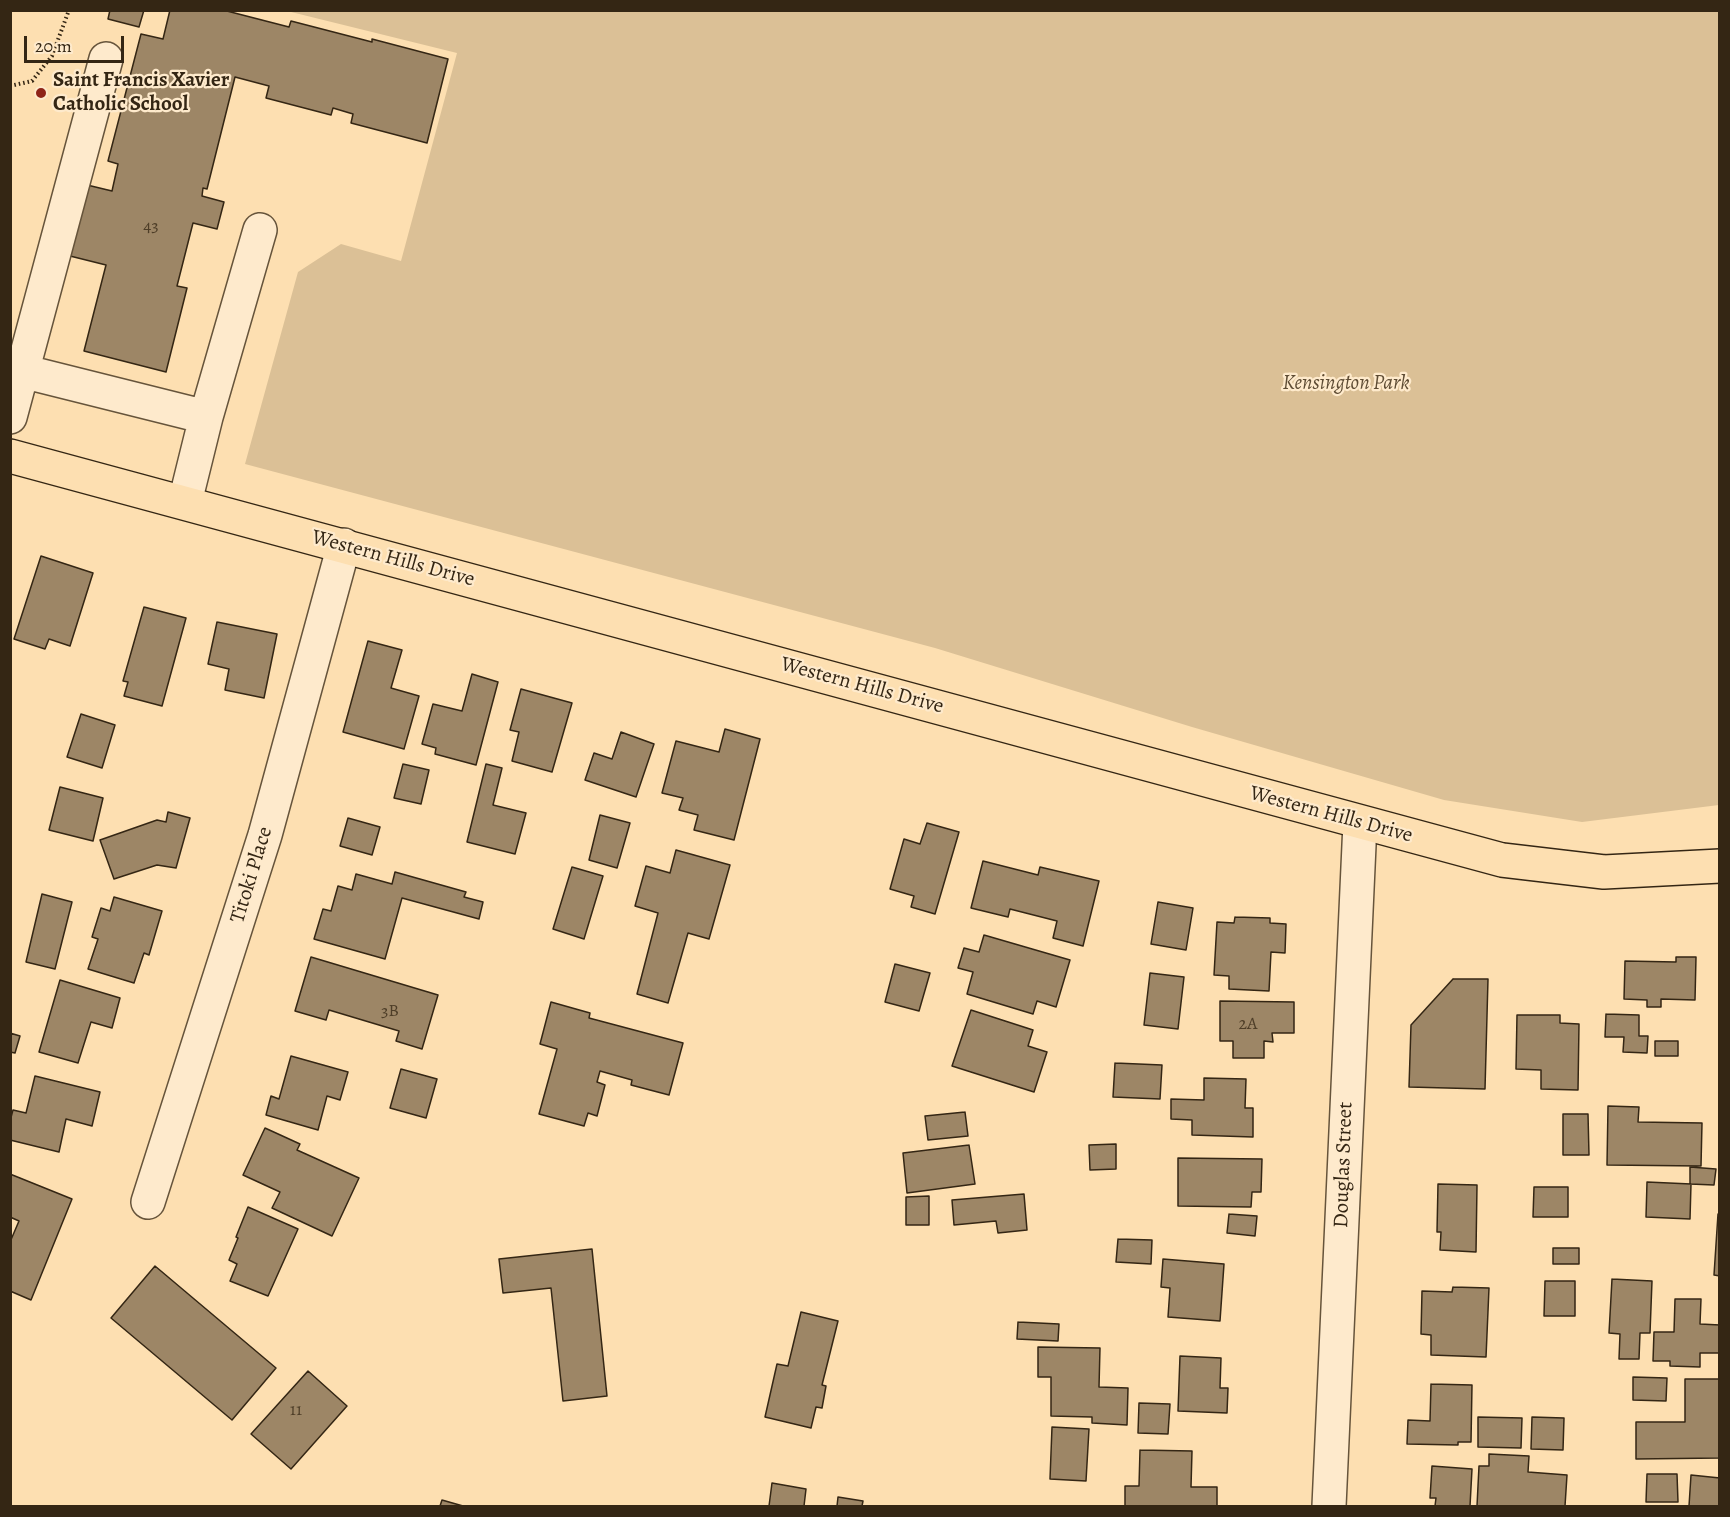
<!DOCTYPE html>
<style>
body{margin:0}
#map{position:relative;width:1730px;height:1517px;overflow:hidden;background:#fddfb1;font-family:Alegreya,serif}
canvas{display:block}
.frame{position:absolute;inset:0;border:12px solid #342614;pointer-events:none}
.scale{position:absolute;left:24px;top:36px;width:100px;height:27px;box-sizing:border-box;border:3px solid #342614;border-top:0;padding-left:8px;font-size:18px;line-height:21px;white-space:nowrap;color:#342614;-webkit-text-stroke:4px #feeacc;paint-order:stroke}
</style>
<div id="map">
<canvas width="1730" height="1517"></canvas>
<div class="frame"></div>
<div class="scale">20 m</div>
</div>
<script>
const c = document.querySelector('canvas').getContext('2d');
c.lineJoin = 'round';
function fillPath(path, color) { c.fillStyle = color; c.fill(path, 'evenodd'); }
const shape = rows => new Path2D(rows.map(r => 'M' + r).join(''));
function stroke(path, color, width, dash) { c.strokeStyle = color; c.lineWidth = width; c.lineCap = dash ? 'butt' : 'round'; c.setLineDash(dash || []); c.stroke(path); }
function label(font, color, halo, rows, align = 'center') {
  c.font = font + ' Alegreya,serif'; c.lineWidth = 4.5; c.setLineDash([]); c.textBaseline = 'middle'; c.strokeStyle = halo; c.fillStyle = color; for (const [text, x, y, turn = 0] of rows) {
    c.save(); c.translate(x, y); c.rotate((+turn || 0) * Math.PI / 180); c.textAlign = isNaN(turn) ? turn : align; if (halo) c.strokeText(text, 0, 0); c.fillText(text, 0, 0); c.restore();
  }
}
fillPath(shape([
 [287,11,1719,11,1719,805,1582,822,1444,800,1192,727,935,648,245,464,298,272,341,244,401,261,457,53]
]), '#dbc096');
const building = shape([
 [110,10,144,10,139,27,108,19,110,10],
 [170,10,223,10,289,27,291,21,372,42,372,39,448,59,427,143,351,123,353,114,333,108,331,115,266,98,269,86,235,77,207,189,203,188,202,196,224,202,217,229,193,223,177,286,187,288,166,372,84,351,106,265,66,255,83,184,112,191,118,164,108,161,141,34,163,39,170,10],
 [41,556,93,573,70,646,49,639,45,649,14,639,41,556],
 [144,607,186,618,162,706,124,696,128,682,123,681,144,607],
 [217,622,277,634,264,698,225,690,229,669,208,664,217,622],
 [368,641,402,650,391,688,419,696,404,749,343,732,368,641],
 [472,674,498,682,476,765,435,754,436,748,422,744,433,704,462,711,472,674],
 [521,689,572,703,552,772,512,761,519,732,510,730,521,689],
 [81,714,115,725,102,768,67,757,81,714],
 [725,729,760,739,734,840,694,830,698,815,679,810,683,798,662,793,676,741,719,752,725,729],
 [621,732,654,744,636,797,585,780,594,753,612,759,621,732],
 [403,764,429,770,421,804,394,798,403,764],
 [486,764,502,768,493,805,526,813,515,854,467,842,486,764],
 [60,787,103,798,93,841,49,830,60,787],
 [168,812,190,818,176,868,157,865,114,879,100,840,157,820,166,822,168,812],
 [600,815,630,823,617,868,589,860,600,815],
 [348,818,380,827,372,855,340,846,348,818],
 [927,823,959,832,935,914,911,907,914,896,890,889,904,839,920,844,927,823],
 [676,850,730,865,709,939,688,933,668,1003,637,994,658,913,635,906,646,866,670,873,676,850],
 [983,861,1038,875,1040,867,1099,881,1083,946,1053,938,1057,921,1010,909,1008,917,971,908,983,861],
 [572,867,603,876,584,939,553,929,572,867],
 [395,872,466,892,464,897,483,902,479,919,402,898,385,959,314,939,323,909,331,911,338,886,352,890,356,874,392,884,395,872],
 [42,894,72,902,55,969,26,962,42,894],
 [114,897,162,911,149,955,144,953,134,983,88,969,98,939,92,937,101,908,110,911,114,897],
 [1158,902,1193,908,1186,950,1151,944,1158,902],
 [1235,917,1270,918,1270,923,1286,924,1285,953,1271,952,1269,991,1229,989,1229,976,1214,975,1217,922,1234,923,1235,917],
 [984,935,1070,960,1056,1007,1037,1001,1033,1014,967,994,973,972,958,968,964,948,979,952,984,935],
 [311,957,438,995,422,1049,396,1041,399,1031,329,1010,326,1020,295,1011,311,957],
 [1676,957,1696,957,1695,1000,1661,999,1661,1007,1647,1007,1647,1000,1624,999,1625,961,1676,962,1676,957],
 [895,964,930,973,919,1011,885,1002,895,964],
 [1150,973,1184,977,1178,1029,1144,1025,1150,973],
 [1453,979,1488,979,1485,1089,1409,1087,1411,1025,1453,979],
 [60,980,120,998,112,1028,91,1022,78,1063,39,1052,60,980],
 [1220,1001,1294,1002,1294,1033,1272,1033,1273,1042,1264,1041,1264,1058,1233,1058,1233,1041,1220,1041,1220,1001],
 [551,1002,590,1013,589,1018,683,1043,669,1095,631,1085,632,1080,600,1071,597,1082,605,1085,597,1116,588,1113,584,1126,539,1114,557,1049,540,1044,551,1002],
 [971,1010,1033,1030,1028,1046,1047,1052,1034,1092,952,1066,971,1010],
 [1606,1014,1639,1015,1639,1036,1648,1036,1647,1053,1623,1052,1624,1037,1605,1037,1606,1014],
 [1517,1015,1560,1015,1560,1023,1579,1024,1578,1090,1541,1089,1541,1070,1516,1069,1517,1015],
 [10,1033,20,1036,15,1053,10,1052,10,1033],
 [1655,1041,1678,1041,1678,1056,1655,1056,1655,1041],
 [291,1056,348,1072,340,1100,327,1096,318,1130,266,1115,271,1096,279,1099,291,1056],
 [1115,1063,1162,1065,1160,1099,1113,1097,1115,1063],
 [401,1069,437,1079,426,1118,390,1108,401,1069],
 [35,1076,100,1092,92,1126,66,1119,59,1152,10,1140,10,1121,13,1110,26,1113,35,1076],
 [1204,1078,1246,1079,1245,1108,1253,1108,1253,1137,1192,1135,1192,1120,1171,1119,1171,1099,1204,1100,1204,1078],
 [1608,1106,1639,1107,1638,1122,1702,1123,1701,1166,1607,1165,1608,1106],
 [965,1112,968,1136,928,1140,925,1116,965,1112],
 [1563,1114,1588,1114,1589,1155,1563,1155,1563,1114],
 [265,1128,300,1144,297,1150,359,1178,332,1236,272,1208,280,1192,243,1175,265,1128],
 [1116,1144,1116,1169,1090,1170,1089,1145,1116,1144],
 [969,1145,975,1184,907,1193,903,1153,969,1145],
 [1178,1158,1262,1159,1261,1192,1252,1192,1251,1207,1178,1206,1178,1158],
 [1690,1167,1716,1169,1714,1185,1690,1184,1690,1167],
 [10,1174,72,1199,31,1300,10,1291,10,1242,19,1221,10,1217,10,1174],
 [1647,1182,1691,1184,1690,1219,1646,1217,1647,1182],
 [1438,1184,1477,1185,1476,1252,1440,1250,1441,1232,1437,1232,1438,1184],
 [1534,1187,1568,1187,1568,1217,1533,1217,1534,1187],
 [1024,1194,1027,1230,998,1233,996,1221,954,1225,952,1200,1024,1194],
 [929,1196,929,1225,906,1225,906,1197,929,1196],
 [248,1207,298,1229,268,1296,230,1281,237,1264,229,1260,238,1238,236,1237,248,1207],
 [1229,1214,1257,1216,1255,1236,1227,1233,1229,1214],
 [1718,1214,1720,1214,1720,1276,1714,1275,1718,1214],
 [1118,1239,1152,1240,1151,1264,1116,1262,1118,1239],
 [1553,1248,1579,1248,1579,1264,1553,1264,1553,1248],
 [592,1249,607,1396,563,1401,551,1288,503,1293,499,1259,592,1249],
 [1163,1259,1224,1264,1220,1321,1168,1317,1170,1288,1161,1287,1163,1259],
 [155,1266,276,1368,232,1420,111,1318,155,1266],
 [1612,1279,1652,1281,1650,1333,1640,1333,1639,1359,1619,1359,1620,1334,1609,1333,1612,1279],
 [1545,1281,1575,1281,1575,1316,1544,1316,1545,1281],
 [1453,1287,1489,1288,1486,1357,1431,1355,1431,1335,1421,1334,1422,1291,1452,1292,1453,1287],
 [1675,1299,1701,1299,1700,1324,1720,1325,1720,1353,1700,1353,1700,1367,1670,1366,1670,1361,1653,1361,1654,1332,1674,1332,1675,1299],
 [801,1312,838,1321,822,1385,826,1386,822,1408,816,1407,811,1428,765,1417,777,1364,788,1366,801,1312],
 [1018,1322,1059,1324,1058,1341,1017,1339,1018,1322],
 [1038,1347,1100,1348,1099,1387,1128,1388,1127,1425,1092,1423,1092,1417,1051,1416,1051,1377,1038,1377,1038,1347],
 [1180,1356,1221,1358,1220,1388,1228,1388,1227,1413,1178,1411,1180,1356],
 [308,1371,347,1406,291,1469,251,1434,308,1371],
 [1633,1377,1667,1378,1666,1401,1633,1400,1633,1377],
 [1685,1379,1720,1379,1720,1458,1636,1459,1636,1422,1685,1422,1685,1379],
 [1431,1384,1472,1385,1471,1442,1458,1442,1458,1445,1407,1444,1408,1420,1430,1421,1431,1384],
 [1139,1403,1170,1404,1168,1434,1138,1433,1139,1403],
 [1478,1417,1522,1418,1521,1448,1478,1447,1478,1417],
 [1532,1417,1564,1418,1563,1450,1531,1449,1532,1417],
 [1052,1427,1089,1429,1086,1481,1050,1479,1052,1427],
 [1140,1450,1192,1451,1191,1487,1217,1487,1217,1506,1125,1506,1125,1486,1139,1486,1140,1450],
 [1489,1454,1529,1456,1528,1472,1567,1475,1565,1506,1477,1506,1479,1466,1489,1466,1489,1454],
 [1432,1466,1472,1469,1470,1506,1435,1506,1436,1498,1430,1498,1432,1466],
 [1647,1474,1677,1474,1678,1502,1646,1502,1647,1474],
 [1691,1475,1720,1478,1720,1506,1689,1506,1691,1475],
 [772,1483,806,1489,804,1506,808,1506,769,1506,772,1483],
 [838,1497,863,1501,862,1506,837,1506,838,1497],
 [442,1500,463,1506,440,1506,442,1500]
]);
fillPath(building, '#9d8666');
stroke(building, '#342614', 1.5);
const minor = shape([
 [22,371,206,417,185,502],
 [10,417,106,59],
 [206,417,260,230],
 [148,1202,265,835,344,545],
 [1329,1506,1360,823]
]);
const highway = shape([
 [10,456,1502,860,1604,872,1720,866]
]);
stroke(minor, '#66543b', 36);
stroke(highway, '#342614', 36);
stroke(shape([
 [10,86,32,81,52,56,69,10]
]), '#342614', 4, [1.5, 3]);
stroke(minor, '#feeacc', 33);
stroke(highway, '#fddfb1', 33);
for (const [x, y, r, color] of [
 [41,93,6,"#8f2418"]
]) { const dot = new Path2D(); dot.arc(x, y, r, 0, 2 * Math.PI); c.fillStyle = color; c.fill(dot); stroke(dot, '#feeacc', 2); }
label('18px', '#4e3e28', null, [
 ["43",151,227],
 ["3B",390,1012],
 ["2A",1248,1025],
 ["11",296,1411]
]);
label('bold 21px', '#342614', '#feeacc', [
 ["Saint Francis Xavier",53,81],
 ["Catholic School",53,105]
], 'left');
label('italic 21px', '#5e4c34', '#feeacc', [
 ["Kensington Park",1346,384]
]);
label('21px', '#342614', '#feeacc', [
 ["Western Hills Drive",393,559,15],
 ["Western Hills Drive",862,686,15],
 ["Western Hills Drive",1331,815,15],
 ["Titoki Place",252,875,-73],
 ["Douglas Street",1344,1165,-88]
]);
</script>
